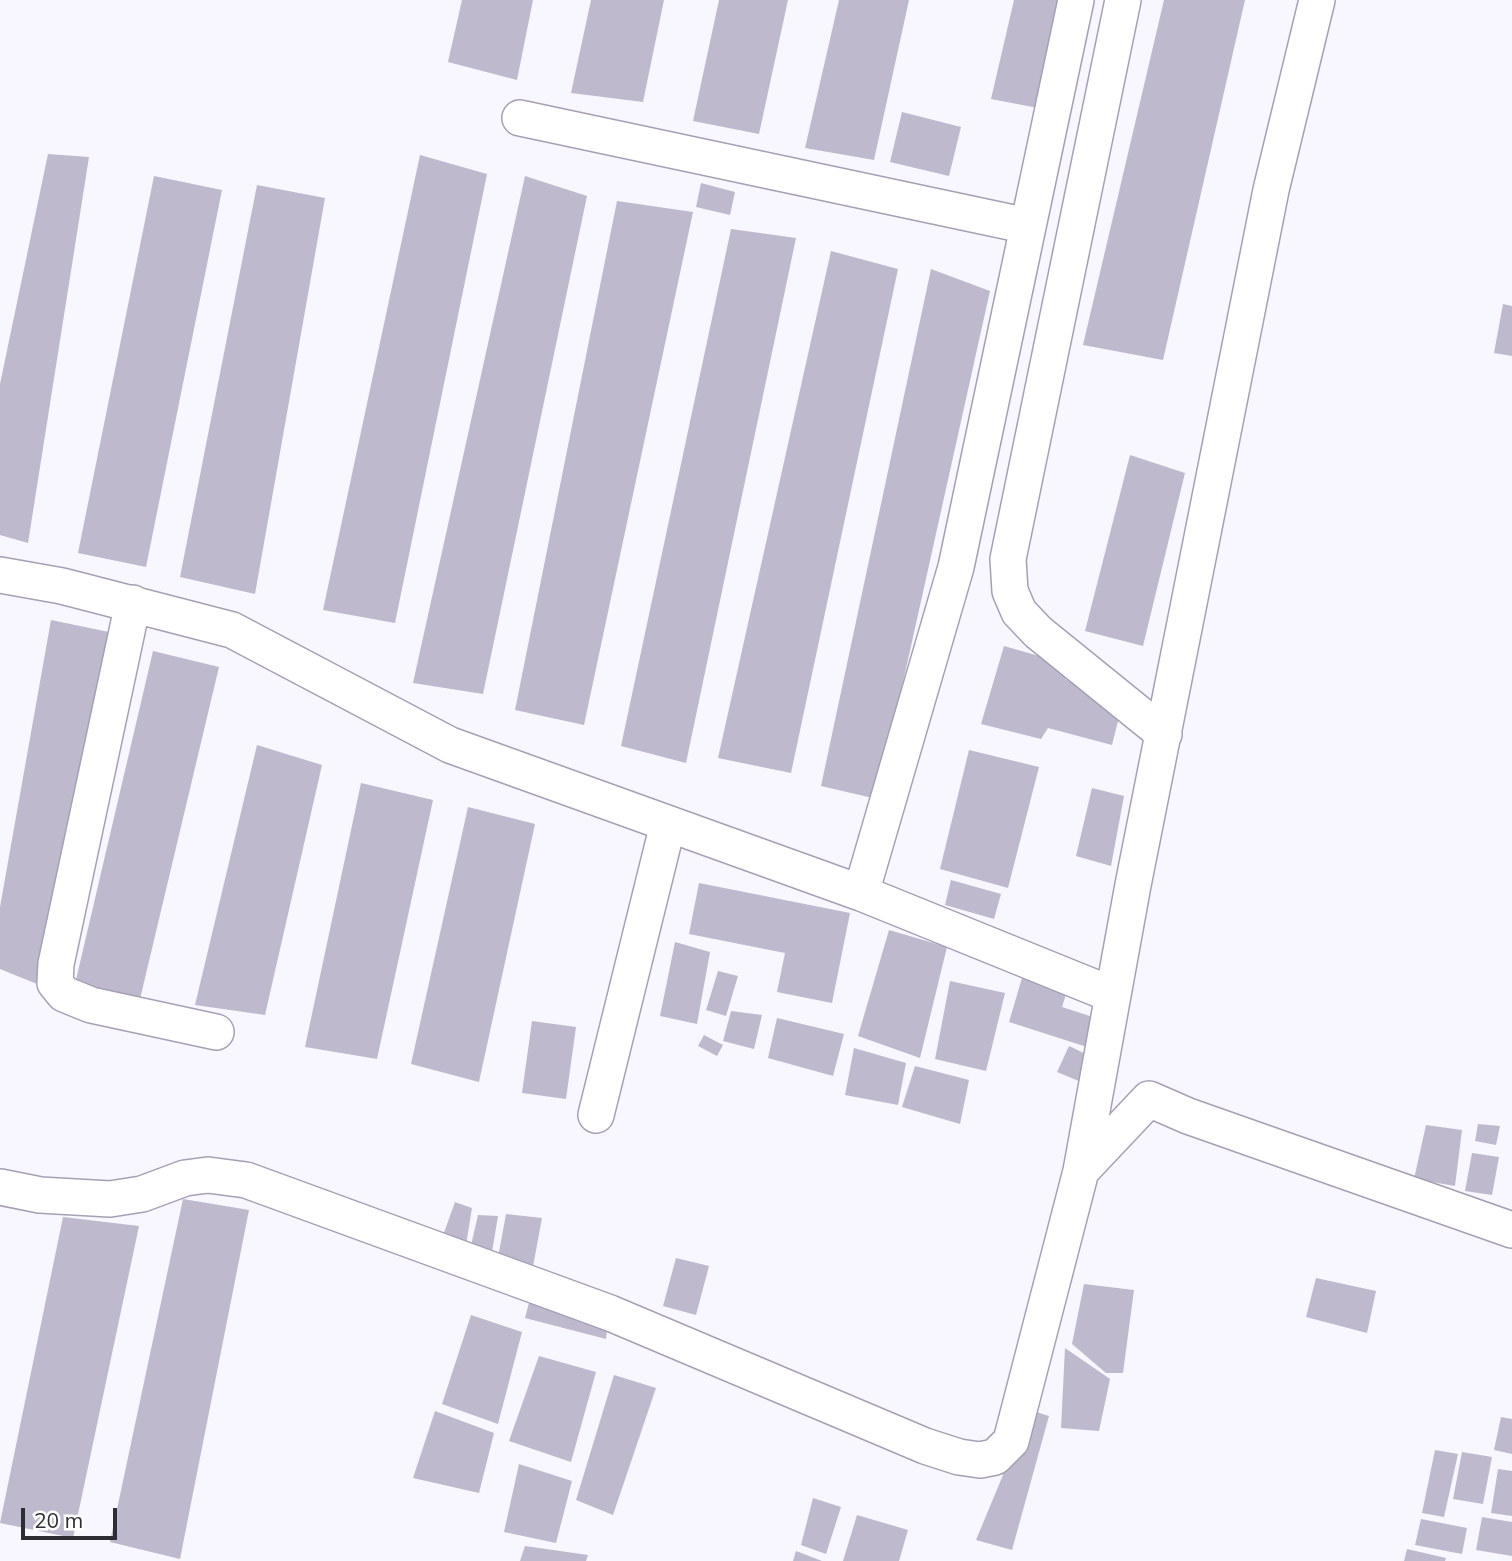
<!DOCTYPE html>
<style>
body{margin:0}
#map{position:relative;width:1512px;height:1561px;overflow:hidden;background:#f8f6ff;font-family:Mulish,sans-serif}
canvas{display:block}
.scale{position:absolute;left:21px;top:1508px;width:96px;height:32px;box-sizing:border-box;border:4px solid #2e2c34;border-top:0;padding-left:9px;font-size:21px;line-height:24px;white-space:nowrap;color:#2e2c34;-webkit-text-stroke:5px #fff;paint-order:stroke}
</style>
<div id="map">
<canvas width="1512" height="1561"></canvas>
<div class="scale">20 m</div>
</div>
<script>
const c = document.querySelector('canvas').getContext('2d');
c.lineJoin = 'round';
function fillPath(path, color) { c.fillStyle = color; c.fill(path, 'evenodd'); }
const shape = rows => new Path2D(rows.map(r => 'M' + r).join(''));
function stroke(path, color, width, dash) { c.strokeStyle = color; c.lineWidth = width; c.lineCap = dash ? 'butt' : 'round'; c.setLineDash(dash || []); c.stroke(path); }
fillPath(shape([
 [462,0,533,0,517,80,448,62],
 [591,0,664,0,643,102,571,93],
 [719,0,788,0,759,134,693,121],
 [839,0,909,0,874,160,805,148],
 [1014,0,1063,0,1038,108,991,99],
 [1164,0,1245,0,1163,360,1083,345],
 [902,112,961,127,949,176,890,162],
 [48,154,89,157,28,543,0,535,0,384],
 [420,155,487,174,395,623,323,610],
 [154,176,222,190,146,567,78,553],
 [525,176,587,196,483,694,413,683],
 [701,183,735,192,730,215,696,207],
 [257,185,325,198,255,594,180,577],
 [617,201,693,212,584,725,515,710],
 [731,229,796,238,686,763,621,746],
 [831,251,898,269,791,773,718,758],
 [931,269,990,291,877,799,821,786],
 [1503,304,1512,306,1512,356,1494,353],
 [1130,455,1185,473,1143,646,1085,631],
 [51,620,109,632,37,984,0,969,0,907],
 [1004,646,1067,664,1065,679,1121,709,1112,745,1048,728,1041,739,981,724],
 [153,651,219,667,140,999,75,984],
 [257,745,322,765,265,1015,195,1005],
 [969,750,1039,767,1008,888,940,869],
 [361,783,433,800,377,1059,305,1047],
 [1092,788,1124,796,1111,866,1076,856],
 [468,807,535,824,479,1082,411,1064],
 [951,880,1001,894,994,919,945,905],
 [699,883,850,913,832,1003,777,992,785,953,689,934],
 [889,930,947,947,920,1058,858,1036],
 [675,942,710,952,697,1024,660,1016],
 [718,971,738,976,726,1016,706,1010],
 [1024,971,1069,985,1062,1007,1096,1018,1087,1047,1009,1022],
 [950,981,1005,993,986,1071,935,1059],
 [731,1011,762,1015,754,1049,723,1041],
 [777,1018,844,1034,833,1076,768,1058],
 [532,1021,576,1027,566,1099,522,1093],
 [704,1035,723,1045,717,1056,698,1046],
 [1069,1046,1092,1057,1081,1082,1057,1072],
 [854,1048,906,1063,898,1105,845,1095],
 [915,1066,969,1080,960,1124,902,1107],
 [1478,1124,1500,1126,1496,1145,1475,1141],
 [1426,1125,1462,1130,1455,1186,1414,1179],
 [1472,1153,1499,1157,1492,1195,1465,1191],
 [183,1199,249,1210,180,1559,110,1542],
 [455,1202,472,1208,466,1245,441,1241],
 [506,1214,542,1218,532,1272,497,1263],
 [478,1215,498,1216,491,1258,469,1254],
 [63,1217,139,1226,73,1538,0,1523],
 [676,1258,709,1266,696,1315,663,1306],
 [1316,1278,1376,1291,1367,1333,1306,1317],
 [1084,1284,1134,1290,1123,1373,1106,1373,1072,1344],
 [531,1295,608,1321,606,1339,525,1318],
 [471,1315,522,1332,498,1424,442,1404],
 [1065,1348,1110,1379,1099,1431,1061,1428],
 [539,1356,596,1372,571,1462,509,1441],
 [614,1375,656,1388,613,1515,576,1500],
 [1030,1410,1049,1416,1012,1550,976,1540],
 [435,1411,494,1433,479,1493,413,1478],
 [1501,1417,1512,1419,1512,1454,1494,1450],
 [1435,1450,1458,1454,1444,1517,1422,1513],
 [1462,1452,1492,1457,1483,1504,1453,1499],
 [519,1464,572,1481,556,1543,504,1532],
 [1498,1469,1512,1471,1512,1516,1491,1513],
 [813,1498,841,1507,826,1554,801,1545],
 [857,1515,908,1530,899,1561,843,1561],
 [1482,1517,1512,1522,1512,1556,1476,1550],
 [1421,1519,1467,1528,1462,1554,1415,1545],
 [525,1546,588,1555,586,1561,520,1561],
 [1407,1549,1446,1558,1445,1561,1404,1561],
 [796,1551,822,1561,793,1561]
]), '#bfb9ce');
const minor = shape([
 [1123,0,1008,559,1010,591,1019,612,1038,632,1164,734],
 [1317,0,1271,190,1133,885,1081,1171,1149,1099,1188,1116,1512,1230],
 [520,118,1028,226],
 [0,575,62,586,232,630,450,745,861,893,956,567,1076,0],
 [133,603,56,964,55,983,64,994,91,1005,216,1032],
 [861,893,1113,995],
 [596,1115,668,824],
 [0,1187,40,1195,110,1199,142,1194,185,1178,208,1175,246,1180,610,1313,925,1446,959,1457,980,1460,995,1457,1011,1441,1081,1171]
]);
stroke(minor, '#a6a0b5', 38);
stroke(minor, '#fff', 35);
</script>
